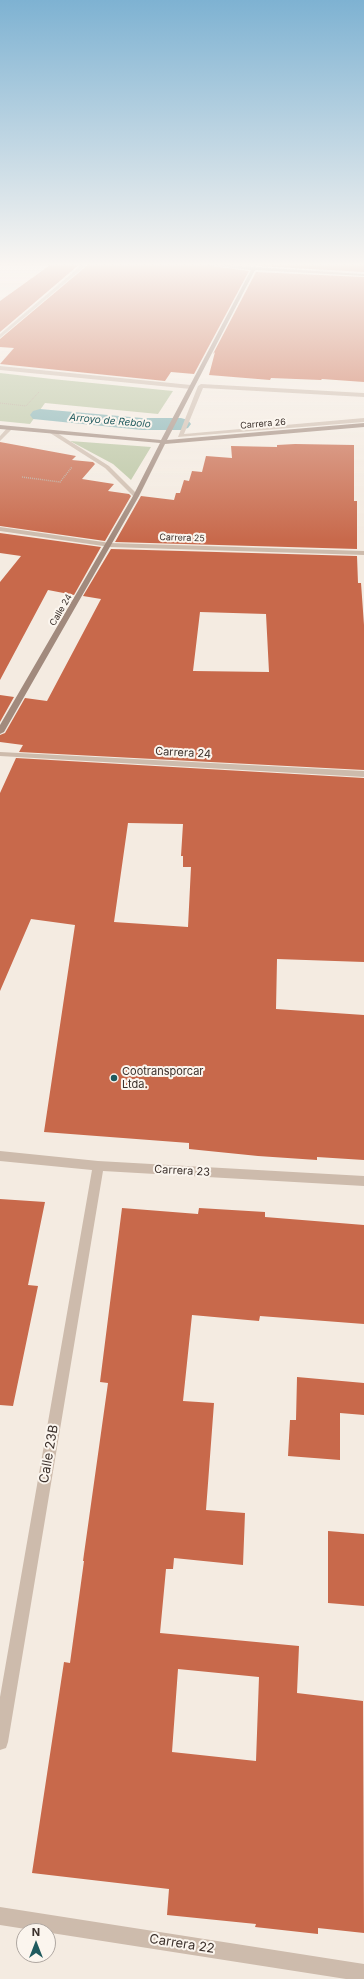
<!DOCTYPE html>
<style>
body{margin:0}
#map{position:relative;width:364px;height:1979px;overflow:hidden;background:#f4ebe1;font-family:Inter,sans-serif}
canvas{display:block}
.north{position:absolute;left:16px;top:1923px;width:40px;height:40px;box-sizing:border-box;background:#fbf5ee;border:1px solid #aea6a0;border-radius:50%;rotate:0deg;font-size:11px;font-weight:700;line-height:16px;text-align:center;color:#3b302b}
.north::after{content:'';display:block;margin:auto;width:14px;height:18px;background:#1f5a5e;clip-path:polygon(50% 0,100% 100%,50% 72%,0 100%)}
</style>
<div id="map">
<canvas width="364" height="1979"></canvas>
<div class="north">N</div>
</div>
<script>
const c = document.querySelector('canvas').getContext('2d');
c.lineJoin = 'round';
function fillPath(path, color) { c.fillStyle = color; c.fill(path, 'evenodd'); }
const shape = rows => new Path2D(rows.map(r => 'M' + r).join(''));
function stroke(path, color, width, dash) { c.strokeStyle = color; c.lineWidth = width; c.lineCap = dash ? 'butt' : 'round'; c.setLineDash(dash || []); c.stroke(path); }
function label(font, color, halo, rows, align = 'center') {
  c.font = font + ' Inter,sans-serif'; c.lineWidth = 4; c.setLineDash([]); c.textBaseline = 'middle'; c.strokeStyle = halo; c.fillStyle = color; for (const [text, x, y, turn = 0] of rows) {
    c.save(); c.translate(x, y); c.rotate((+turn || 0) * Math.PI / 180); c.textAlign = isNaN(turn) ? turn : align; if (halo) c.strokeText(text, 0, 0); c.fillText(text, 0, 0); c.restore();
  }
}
fillPath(shape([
 [0,373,52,379,173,391,158,414,45,403,30,424,0,421],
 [70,441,151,447,131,480,113,464]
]), '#b8c4a0');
fillPath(shape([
 [40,409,142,418,181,418,188,420,191,424,188,428,181,430,142,430,33,419,30,415,33,411,40,409]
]), '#7fb0b2');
fillPath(shape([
 [53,263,81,263,0,332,0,301],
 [90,263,189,263,249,271,194,374,171,372,165,381,0,364,14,348,0,347,0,339],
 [260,263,364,263,364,272,259,266],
 [256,272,364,277,364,382,322,379,321,380,271,378,270,380,209,375,215,352,213,354],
 [0,442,76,456,72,460,93,462,95,464,82,479,114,484,108,491,129,494,131,496,105,541,0,526],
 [295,444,354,445,354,501,357,501,357,549,115,542,141,496,174,500,176,493,180,493,184,480,189,481,192,471,202,472,206,456,232,458,231,446,277,447,277,445],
 [0,533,101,547,74,595,48,590,0,680,0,582,21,556,0,553],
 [111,549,357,556,358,583,361,583,364,625,364,770,19,752,23,745,0,742,0,735,5,733,25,698,47,701,101,599,83,596],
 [200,612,266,614,269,672,193,671],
 [0,695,14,697,0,722],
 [16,758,364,778,364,962,277,959,276,1009,364,1015,364,1160,317,1157,317,1160,258,1156,189,1149,189,1143,44,1132,75,925,31,919,0,991,0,793],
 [128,823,183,824,181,856,183,856,183,867,191,867,188,927,114,922],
 [0,1199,45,1202,28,1285,38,1286,13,1406,0,1405],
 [122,1208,198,1214,199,1208,265,1212,265,1217,364,1225,364,1324,260,1316,259,1321,192,1315,183,1401,214,1403,206,1510,245,1513,243,1565,174,1558,173,1569,166,1569,160,1633,299,1646,297,1693,363,1701,364,1933,318,1928,318,1934,255,1927,256,1924,167,1915,169,1889,32,1873,64,1662,70,1663,84,1561,83,1561,108,1383,100,1382],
 [178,1669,259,1677,256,1761,172,1752],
 [297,1377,364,1383,364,1415,340,1413,340,1460,288,1456,290,1420,296,1420],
 [328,1531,364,1534,364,1606,328,1603]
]), '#c8694b');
stroke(shape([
 [0,403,26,406,39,392]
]), '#b9a596', 1, [1, 1]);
stroke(shape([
 [22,477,60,482,72,467]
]), '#b9a596', 1.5, [1, 1]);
fillPath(shape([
 [84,263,89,263,0,338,0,334,84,263],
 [255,263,259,263,254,270,252,269,255,263],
 [0,366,191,385,194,387,191,389,0,370,0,366],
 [201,384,364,393,364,397,203,388,184,434,364,418,364,422,178,437,198,386,201,384],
 [8,427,13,428,0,441,0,436,8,427],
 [50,431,54,431,109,466,138,495,138,497,134,497,105,468,50,433,50,431],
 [0,527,110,543,364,551,364,555,110,547,0,531,0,527],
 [0,752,364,771,364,777,0,756,0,752],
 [0,1151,98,1161,364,1176,364,1186,103,1171,8,1742,6,1748,0,1750,0,1697,92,1170,0,1161,0,1151],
 [0,1907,364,1964,364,1979,346,1979,0,1925,0,1907]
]), '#cdbbac');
fillPath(shape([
 [190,263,364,274,364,276,255,270,167,440,364,423,364,427,165,444,139,496,4,732,0,734,0,725,133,496,160,443,0,429,0,425,161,440,251,270,190,263]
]), '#a18a7d');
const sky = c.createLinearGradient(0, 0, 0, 540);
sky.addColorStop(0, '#7eb2d2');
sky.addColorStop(0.49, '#faf6f2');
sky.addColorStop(1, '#faf6f200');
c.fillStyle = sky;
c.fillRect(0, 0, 364, 540);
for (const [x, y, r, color] of [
 [114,1078,4,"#1f5a5e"]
]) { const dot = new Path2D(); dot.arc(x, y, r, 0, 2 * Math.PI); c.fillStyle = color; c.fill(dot); stroke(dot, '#fbf5ee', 1.5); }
label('9px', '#3b302b', '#fbf5ee', [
 ["Carrera 26",263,424,-5],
 ["Carrera 25",182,538,2],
 ["Calle 24",61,610,-60]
]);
label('italic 10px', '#1f5a5e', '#fbf5ee', [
 ["Arroyo de Rebolo",110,421,5]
]);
label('11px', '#3b302b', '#fbf5ee', [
 ["Carrera 24",183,753,3],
 ["Carrera 23",182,1171,3]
]);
label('11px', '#3b302b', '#fbf5ee', [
 ["Cootransporcar",122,1072],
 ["Ltda.",122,1085]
], 'left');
label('13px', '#3b302b', '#fbf5ee', [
 ["Calle 23B",49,1454,-80],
 ["Carrera 22",182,1944,9]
]);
</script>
